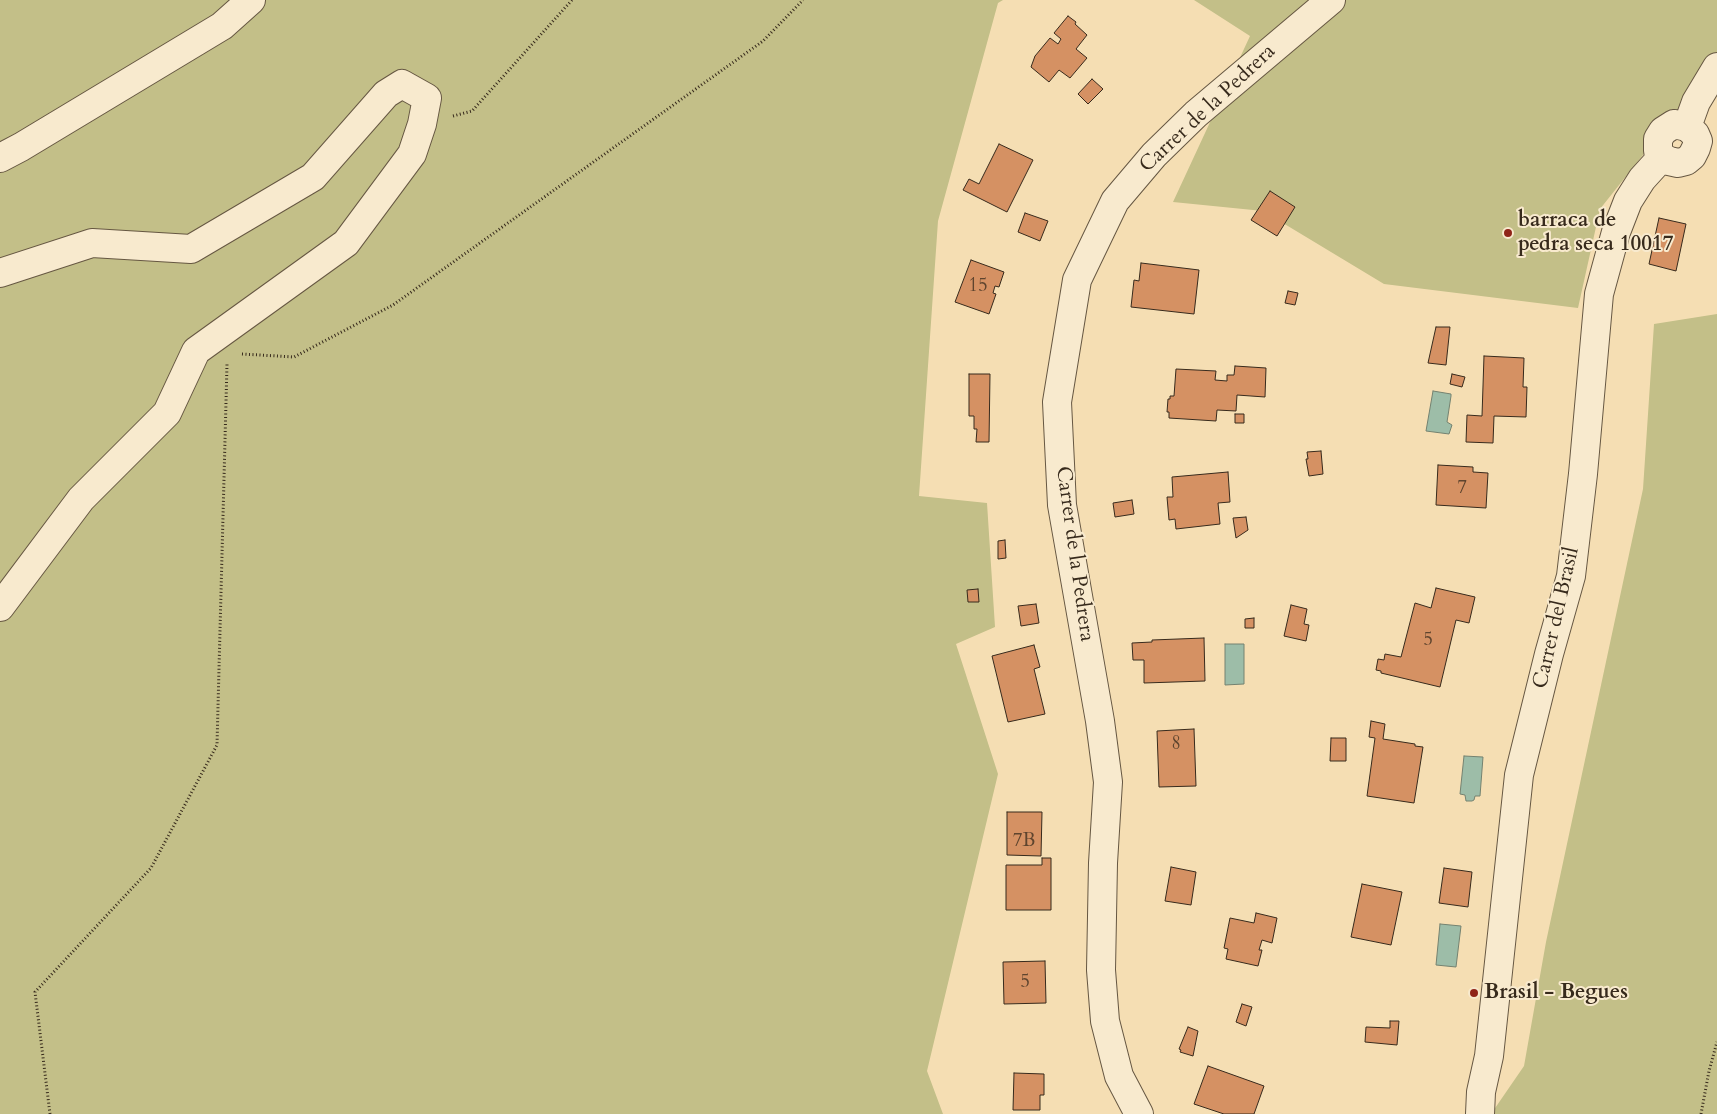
<!DOCTYPE html>
<style>
body{margin:0}
canvas{display:block;background:#f5deb3}
</style>
<canvas width="1717" height="1114"></canvas>
<script>
const c = document.querySelector('canvas').getContext('2d');
c.lineJoin = 'round';
function fillPath(path, color) { c.fillStyle = color; c.fill(path, 'evenodd'); }
const shape = rows => new Path2D(rows.map(r => 'M' + r).join(''));
function stroke(path, color, width, dash) { c.strokeStyle = color; c.lineWidth = width; c.lineCap = dash ? 'butt' : 'round'; c.setLineDash(dash || []); c.stroke(path); }
function label(font, color, halo, rows, align = 'center') {
  c.font = font + ' Cardo,serif'; c.lineWidth = 4; c.setLineDash([]); c.textBaseline = 'middle'; c.strokeStyle = halo; c.fillStyle = color; for (const [text, x, y, turn = 0] of rows) {
    c.save(); c.translate(x, y); c.rotate((+turn || 0) * Math.PI / 180); c.textAlign = isNaN(turn) ? turn : align; if (halo) c.strokeText(text, 0, 0); c.fillText(text, 0, 0); c.restore();
  }
}
fillPath(shape([
 [0,0,1003,0,998,3,938,221,919,496,987,503,995,627,956,644,998,774,927,1071,943,1114,0,1114],
 [1194,0,1717,0,1717,62,1600,209,1578,308,1384,284,1263,211,1173,202,1250,36],
 [1717,314,1717,1114,1491,1114,1524,1066,1546,942,1643,489,1654,324]
]), '#c3bf88');
const water = shape([
 [1433,391,1451,394,1451,396,1447,422,1452,425,1449,434,1426,431,1433,391],
 [1225,644,1244,644,1244,684,1225,685,1225,644],
 [1464,756,1483,757,1480,796,1475,796,1474,800,1472,801,1466,801,1465,795,1460,794,1464,756],
 [1440,924,1461,926,1456,967,1436,965,1440,924]
]);
fillPath(water, '#9dbda8');
stroke(water, '#748270', 1);
const building = shape([
 [1068,16,1076,22,1075,24,1087,35,1076,49,1087,58,1070,78,1059,70,1049,82,1031,67,1035,56,1050,38,1058,44,1061,39,1054,33,1068,16],
 [1092,79,1103,89,1088,104,1078,94,1092,79],
 [999,144,1033,160,1007,212,963,190,969,179,979,184,999,144],
 [1270,191,1295,207,1277,236,1251,220,1270,191],
 [1025,213,1048,221,1040,241,1018,232,1025,213],
 [1659,218,1686,224,1676,271,1649,264,1659,218],
 [971,260,1004,272,999,287,995,286,993,293,996,294,989,314,955,302,971,260],
 [1141,263,1199,270,1194,314,1131,307,1134,280,1139,281,1141,263],
 [1288,291,1298,293,1295,305,1285,303,1288,291],
 [1436,327,1450,327,1446,365,1428,363,1436,327],
 [1484,356,1524,358,1523,387,1527,387,1526,417,1494,416,1493,443,1466,442,1467,415,1482,416,1484,356],
 [1235,366,1266,368,1265,397,1237,395,1236,411,1217,410,1216,421,1169,418,1169,412,1167,412,1168,399,1170,399,1170,396,1174,396,1176,369,1216,371,1215,380,1227,381,1227,375,1234,375,1235,366],
 [969,374,990,374,989,442,976,442,977,429,974,429,974,416,969,416,969,374],
 [1452,374,1465,377,1462,387,1450,384,1452,374],
 [1235,414,1244,414,1244,423,1235,423,1235,414],
 [1321,451,1323,474,1309,476,1306,459,1308,459,1307,452,1321,451],
 [1438,465,1473,467,1473,472,1488,473,1486,508,1436,505,1438,465],
 [1228,472,1230,502,1218,503,1220,524,1176,529,1175,519,1169,520,1167,497,1173,497,1172,477,1228,472],
 [1132,500,1134,514,1115,517,1113,503,1132,500],
 [1246,517,1248,530,1236,538,1233,518,1246,517],
 [1005,540,1006,558,998,559,998,541,1005,540],
 [1436,588,1475,597,1469,623,1456,620,1440,687,1381,673,1381,671,1376,670,1378,659,1384,660,1385,654,1401,657,1415,603,1431,608,1436,588],
 [978,589,979,602,968,602,967,590,978,589],
 [1036,604,1039,623,1021,626,1018,606,1036,604],
 [1291,605,1307,609,1304,624,1309,625,1306,641,1284,636,1291,605],
 [1254,618,1254,628,1245,628,1245,619,1254,618],
 [1204,638,1205,681,1144,683,1144,660,1133,660,1132,643,1152,642,1152,640,1204,638],
 [1034,645,1040,667,1034,669,1045,714,1008,722,992,656,1034,645],
 [1371,721,1385,724,1383,739,1415,744,1415,746,1423,747,1414,803,1367,796,1375,738,1369,737,1371,721],
 [1194,729,1196,786,1159,787,1157,731,1194,729],
 [1331,738,1346,738,1346,761,1330,761,1331,738],
 [1007,812,1042,812,1041,856,1007,855,1007,812],
 [1042,858,1051,858,1051,910,1006,910,1006,865,1042,865,1042,858],
 [1171,867,1196,872,1191,905,1165,901,1171,867],
 [1444,868,1472,872,1468,907,1439,903,1444,868],
 [1362,884,1402,892,1391,945,1351,937,1362,884],
 [1256,913,1277,918,1272,943,1262,940,1259,950,1262,950,1258,966,1226,959,1228,949,1224,948,1230,918,1254,923,1256,913],
 [1045,961,1046,1003,1004,1004,1003,962,1045,961],
 [1242,1004,1252,1007,1246,1026,1236,1022,1242,1004],
 [1390,1021,1399,1021,1397,1045,1365,1042,1366,1027,1390,1028,1390,1021],
 [1188,1027,1198,1031,1193,1056,1180,1052,1181,1050,1179,1049,1188,1027],
 [1208,1066,1264,1086,1254,1114,1224,1114,1194,1104,1208,1066],
 [1014,1073,1044,1074,1044,1095,1040,1095,1040,1110,1013,1110,1014,1073]
]);
fillPath(building, '#d59163');
stroke(building, '#372a1c', 1);
const minor = shape([
 [1674,124,1687,127,1695,134,1698,141,1696,148,1692,156,1686,161,1678,163,1669,161,1662,157,1658,151,1658,139,1663,131,1674,124],
 [1687,127,1696,102,1717,67],
 [0,158,21,147,222,26,251,0],
 [0,273,92,243,191,249,313,177,386,94,402,84,427,98,422,124,412,154,346,243,196,351,167,413,81,499,0,607],
 [1139,1114,1119,1076,1105,1021,1101,970,1103,863,1108,782,1100,721,1062,505,1057,402,1077,280,1115,201,1154,155,1196,114,1331,0],
 [1480,1114,1481,1092,1489,1056,1519,775,1549,654,1571,576,1583,474,1599,294,1616,232,1628,201,1642,179,1662,157]
]);
stroke(minor, '#665742', 30);
stroke(shape([
 [453,116,472,111,572,0],
 [242,354,294,357,393,305,763,41,803,0],
 [50,1114,35,992,151,868,217,745,227,364],
 [1701,1114,1709,1071,1717,1042]
]), '#372a1c', 3, [1, 2.5]);
stroke(minor, '#f8eace', 28);
for (const [x, y, r, color] of [
 [1508,233,5,"#8f2418"],
 [1474,993,5,"#8f2418"]
]) { const dot = new Path2D(); dot.arc(x, y, r, 0, 2 * Math.PI); c.fillStyle = color; c.fill(dot); stroke(dot, '#f8eace', 2); }
label('19px', '#5e442e', null, [
 ["15",978,287],
 ["7",1462,489],
 ["5",1428,641],
 ["8",1176,745],
 ["7B",1024,842],
 ["5",1025,983]
]);
label('21px', '#372a1c', '#f8eace', [
 ["Carrer de la Pedrera",1208,109,-43],
 ["Carrer de la Pedrera",1074,554,82],
 ["Carrer del Brasil",1557,618,-77]
]);
label('bold 21px', '#372a1c', '#f8eace', [
 ["barraca de",1518,221],
 ["pedra seca 10017",1518,245],
 ["Brasil - Begues",1484,993]
], 'left');
</script>
